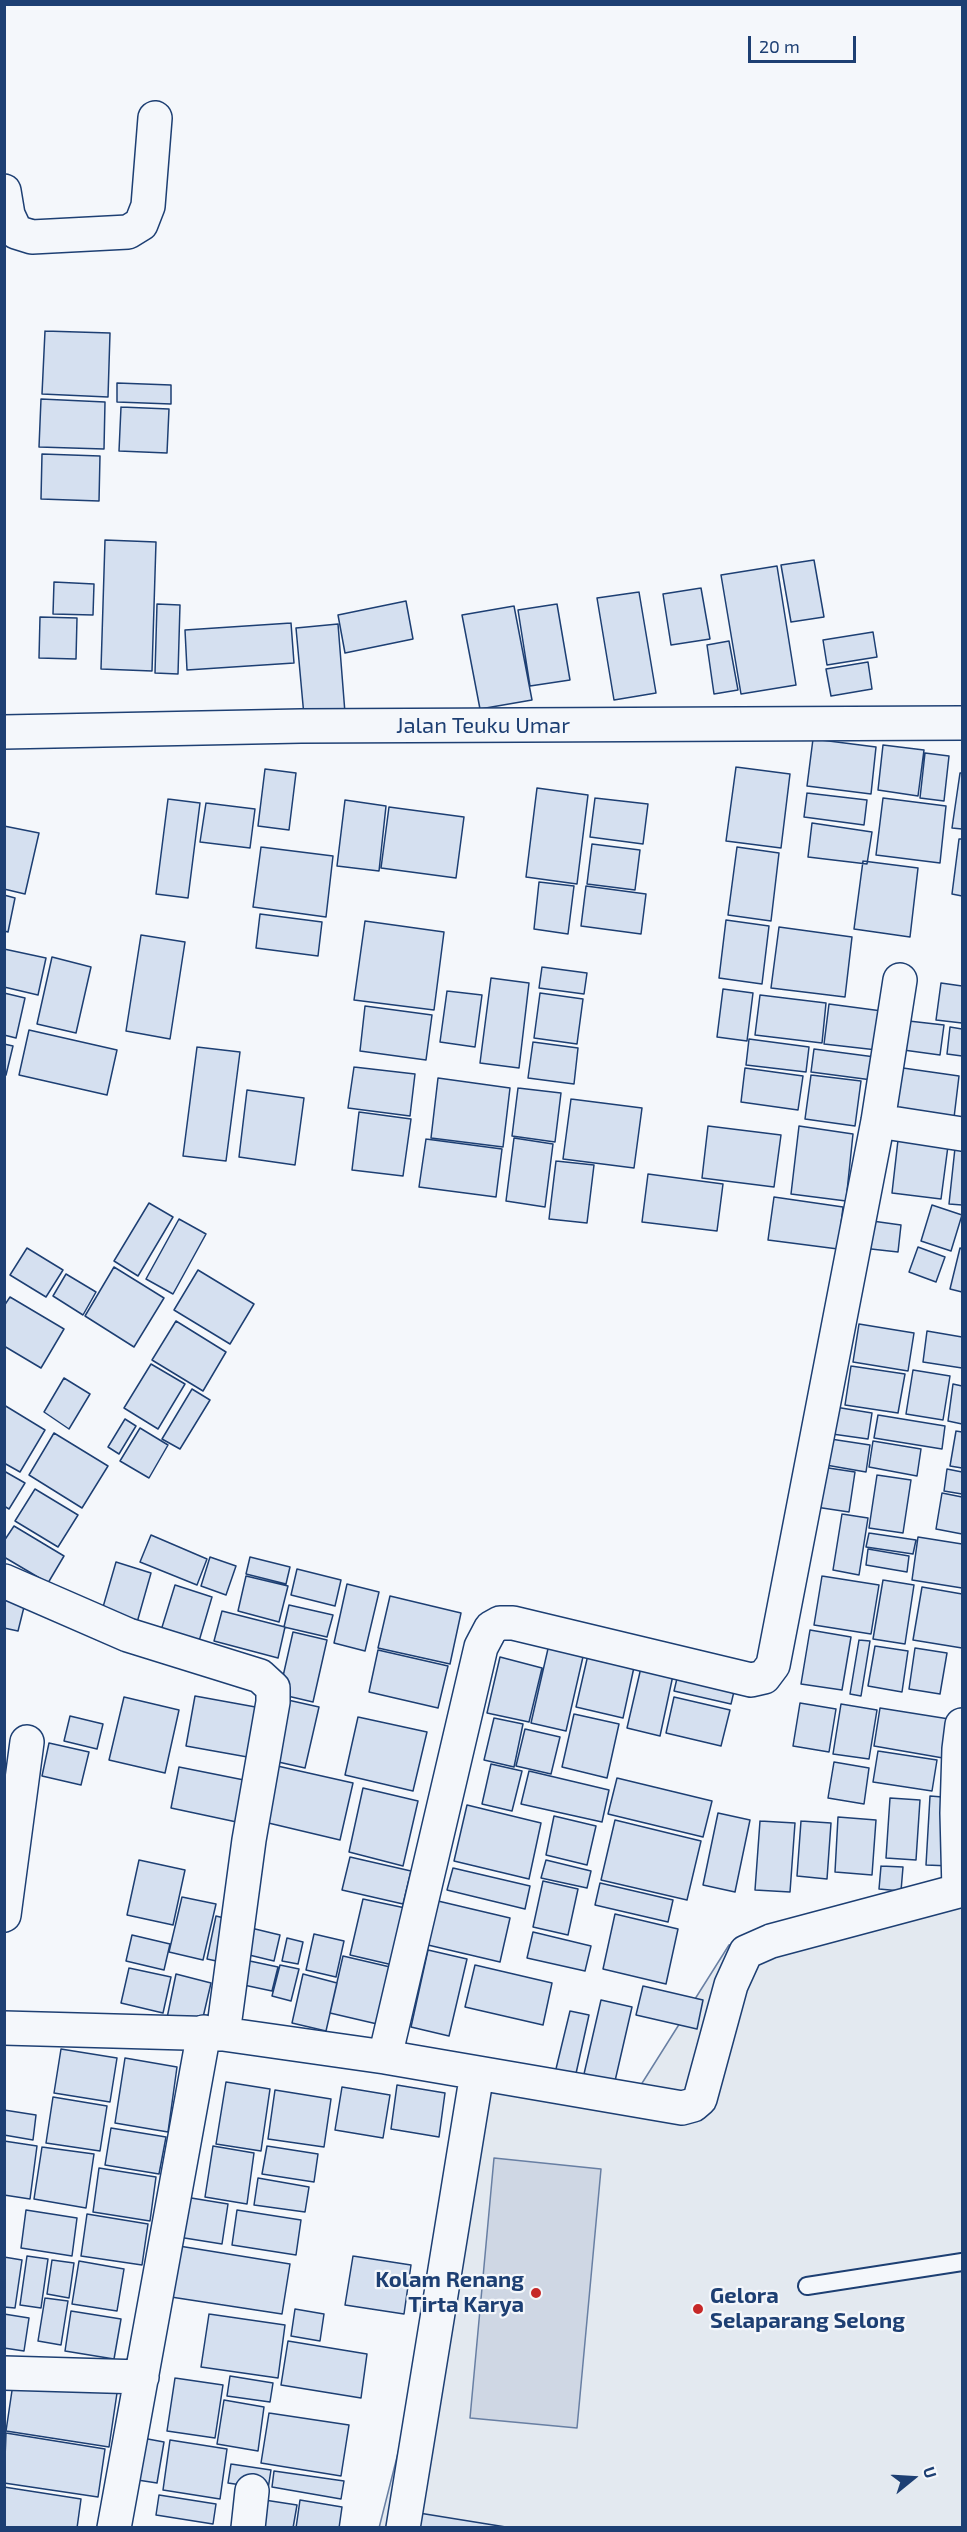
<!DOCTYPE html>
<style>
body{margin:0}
#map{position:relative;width:967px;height:2532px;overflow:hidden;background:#f4f7fb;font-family:"Exo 2",sans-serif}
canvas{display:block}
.frame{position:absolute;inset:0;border:6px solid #1d3f73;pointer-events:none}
.north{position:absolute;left:883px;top:2448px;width:60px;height:60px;-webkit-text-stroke:4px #f4f7fb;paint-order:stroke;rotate:72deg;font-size:16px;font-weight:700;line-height:24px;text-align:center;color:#1d3f73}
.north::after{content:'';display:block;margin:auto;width:21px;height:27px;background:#1d3f73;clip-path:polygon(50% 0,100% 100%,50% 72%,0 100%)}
.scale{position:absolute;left:748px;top:36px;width:108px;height:27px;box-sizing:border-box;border:3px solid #1d3f73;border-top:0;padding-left:8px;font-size:18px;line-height:21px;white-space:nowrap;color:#1d3f73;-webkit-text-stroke:4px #f4f7fb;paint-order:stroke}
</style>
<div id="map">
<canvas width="967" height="2532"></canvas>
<div class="frame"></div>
<div class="north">U</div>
<div class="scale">20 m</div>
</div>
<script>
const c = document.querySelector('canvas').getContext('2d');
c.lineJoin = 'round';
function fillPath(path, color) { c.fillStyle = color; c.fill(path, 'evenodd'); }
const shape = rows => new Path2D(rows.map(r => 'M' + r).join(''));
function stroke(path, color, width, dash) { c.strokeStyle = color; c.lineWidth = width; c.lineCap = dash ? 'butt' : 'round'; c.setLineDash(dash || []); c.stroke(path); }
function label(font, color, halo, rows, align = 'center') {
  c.font = font + ' "Exo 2",sans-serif'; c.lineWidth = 4.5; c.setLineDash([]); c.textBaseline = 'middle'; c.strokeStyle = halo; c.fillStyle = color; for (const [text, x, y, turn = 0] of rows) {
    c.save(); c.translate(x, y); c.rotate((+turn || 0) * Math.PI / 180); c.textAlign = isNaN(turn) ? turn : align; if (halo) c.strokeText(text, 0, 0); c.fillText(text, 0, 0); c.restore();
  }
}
const green = shape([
 [962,1884,962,2527,379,2528,490,2090,639,2088,729,1945,962,1884]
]);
fillPath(green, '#e3e9f0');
stroke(green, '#687fa3', 1.5);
const water = shape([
 [494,2158,601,2169,577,2428,470,2418,494,2158]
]);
fillPath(water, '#cfd7e4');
stroke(water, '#687fa3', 1.5);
const building = shape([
 [45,331,110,333,108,397,42,394,45,331],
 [117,383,171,385,171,404,117,402,117,383],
 [41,399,105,402,104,449,39,447,41,399],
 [121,407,169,409,167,453,119,451,121,407],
 [42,454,100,456,99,501,41,499,42,454],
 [105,540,156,542,152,671,101,669,105,540],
 [814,560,824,617,791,622,781,565,814,560],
 [777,566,796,685,741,694,721,575,777,566],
 [54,582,94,584,93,615,53,614,54,582],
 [701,588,710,639,671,645,663,594,701,588],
 [639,592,656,693,614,700,597,598,639,592],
 [406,601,413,639,345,653,338,615,406,601],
 [157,604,180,605,178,674,155,673,157,604],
 [557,604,570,680,530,686,518,610,557,604],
 [514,606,532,700,480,709,462,615,514,606],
 [40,617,77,618,76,659,39,658,40,617],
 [291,623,294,663,187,670,185,630,291,623],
 [338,624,345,713,304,716,296,628,338,624],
 [873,632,877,657,827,665,823,640,873,632],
 [729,641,738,690,714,694,707,645,729,641],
 [868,662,872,689,831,696,826,669,868,662],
 [813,739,876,747,871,794,807,786,813,739],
 [883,745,924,750,918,796,878,790,883,745],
 [925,753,949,756,944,801,920,798,925,753],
 [736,767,790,774,781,848,726,841,736,767],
 [265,769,296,773,289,830,258,826,265,769],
 [960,773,962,773,962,829,952,828,960,773],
 [537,788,588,795,577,884,526,877,537,788],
 [807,793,867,800,864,825,804,817,807,793],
 [595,798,648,804,643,844,590,837,595,798],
 [883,798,946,806,940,863,876,855,883,798],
 [168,799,200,803,188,898,156,894,168,799],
 [345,800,386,806,379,871,337,866,345,800],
 [206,803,255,809,250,848,200,842,206,803],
 [389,807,464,817,456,878,381,868,389,807],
 [812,823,872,832,867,864,808,857,812,823],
 [4,826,39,833,25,894,4,889,4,826],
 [959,839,962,839,962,896,952,894,959,839],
 [592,844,640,850,635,890,587,884,592,844],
 [261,847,333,856,326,917,253,907,261,847],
 [737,847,779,853,771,921,728,915,737,847],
 [863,861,918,868,910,937,854,929,863,861],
 [539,882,574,886,568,934,534,929,539,882],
 [586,886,646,894,641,934,581,926,586,886],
 [4,895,15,898,8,932,4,931,4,895],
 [260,914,322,922,318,956,256,948,260,914],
 [726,920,769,926,762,984,719,978,726,920],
 [365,921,444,932,434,1010,354,1000,365,921],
 [779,927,852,937,845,997,771,988,779,927],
 [141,935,185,942,170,1039,126,1031,141,935],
 [4,949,46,958,38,995,4,987,4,949],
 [52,957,91,967,76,1033,37,1024,52,957],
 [542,967,587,973,584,994,539,988,542,967],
 [491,978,529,983,519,1068,480,1063,491,978],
 [941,983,962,986,962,1023,936,1020,941,983],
 [723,989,753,993,747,1041,717,1037,723,989],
 [447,991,482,995,475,1047,440,1042,447,991],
 [4,993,25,998,16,1038,4,1035,4,993],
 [540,993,583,999,577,1044,534,1038,540,993],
 [760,995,826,1003,822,1043,755,1035,760,995],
 [829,1004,882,1011,877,1050,824,1044,829,1004],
 [365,1006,432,1015,426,1060,360,1051,365,1006],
 [900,1020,944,1025,940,1055,896,1049,900,1020],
 [950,1027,962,1029,962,1056,947,1054,950,1027],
 [29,1030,117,1050,107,1095,19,1075,29,1030],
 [749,1039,809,1047,806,1072,746,1065,749,1039],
 [533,1042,578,1048,574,1084,528,1078,533,1042],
 [4,1044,13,1046,6,1075,4,1074,4,1044],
 [197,1047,240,1052,226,1161,183,1156,197,1047],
 [814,1049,875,1057,872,1080,811,1072,814,1049],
 [354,1067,415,1074,410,1116,348,1108,354,1067],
 [896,1067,959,1076,953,1126,889,1118,896,1067],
 [745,1068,803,1076,798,1110,741,1102,745,1068],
 [811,1075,861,1081,855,1126,805,1119,811,1075],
 [438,1078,510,1088,503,1147,431,1138,438,1078],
 [518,1088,561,1093,555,1142,512,1136,518,1088],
 [247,1090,304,1098,295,1165,239,1157,247,1090],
 [571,1099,642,1108,634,1168,563,1159,571,1099],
 [359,1112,411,1119,403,1176,352,1170,359,1112],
 [708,1126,781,1135,774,1187,702,1178,708,1126],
 [799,1126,853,1134,846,1201,791,1194,799,1126],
 [514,1138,553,1144,545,1207,506,1201,514,1138],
 [426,1139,502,1149,496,1197,419,1187,426,1139],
 [898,1140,948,1146,941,1199,892,1193,898,1140],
 [955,1148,962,1149,962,1205,949,1204,955,1148],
 [556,1161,594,1165,587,1223,549,1219,556,1161],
 [648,1174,723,1184,717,1231,642,1222,648,1174],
 [774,1197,843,1207,838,1249,768,1240,774,1197],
 [149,1203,173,1217,138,1276,114,1261,149,1203],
 [932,1205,962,1215,951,1251,921,1241,932,1205],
 [179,1219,206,1234,173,1294,146,1279,179,1219],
 [865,1220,901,1225,898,1252,862,1248,865,1220],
 [918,1247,945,1257,936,1282,909,1272,918,1247],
 [27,1248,63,1270,46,1297,10,1275,27,1248],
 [960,1248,962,1249,962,1292,950,1289,960,1248],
 [114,1267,164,1298,134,1347,85,1316,114,1267],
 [198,1270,254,1304,230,1344,174,1310,198,1270],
 [66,1274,96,1292,83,1315,53,1296,66,1274],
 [10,1297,64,1329,41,1368,4,1346,4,1306,10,1297],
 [176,1321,226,1352,203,1391,152,1360,176,1321],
 [859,1324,914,1333,908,1371,853,1362,859,1324],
 [927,1331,962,1337,962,1368,923,1362,927,1331],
 [151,1364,185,1384,158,1429,124,1408,151,1364],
 [851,1366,905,1374,898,1413,845,1405,851,1366],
 [913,1370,950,1376,943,1420,906,1414,913,1370],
 [64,1378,90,1394,69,1429,44,1412,64,1378],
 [953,1384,962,1386,962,1424,948,1421,953,1384],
 [192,1389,210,1400,180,1449,162,1439,192,1389],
 [4,1405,45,1430,20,1472,4,1463,4,1405],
 [829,1406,872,1413,868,1439,825,1433,829,1406],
 [878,1415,945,1426,942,1449,874,1438,878,1415],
 [125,1419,136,1426,119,1454,108,1447,125,1419],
 [140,1428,168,1445,149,1478,120,1461,140,1428],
 [956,1431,962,1432,962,1468,950,1466,956,1431],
 [54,1433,108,1466,82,1508,29,1475,54,1433],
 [824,1438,870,1445,866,1472,820,1464,824,1438],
 [873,1441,921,1449,917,1476,869,1467,873,1441],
 [815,1466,855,1472,849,1512,809,1506,815,1466],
 [947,1469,962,1472,962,1494,944,1491,947,1469],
 [4,1471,25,1483,9,1509,4,1506,4,1471],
 [877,1475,911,1480,903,1533,869,1528,877,1475],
 [35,1489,78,1515,58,1547,15,1521,35,1489],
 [942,1493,962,1497,962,1534,936,1529,942,1493],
 [842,1514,868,1518,859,1575,833,1570,842,1514],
 [14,1526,64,1556,48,1583,4,1557,4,1541,14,1526],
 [869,1533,916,1540,913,1554,866,1547,869,1533],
 [151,1535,207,1559,197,1585,140,1562,151,1535],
 [918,1537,962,1544,962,1588,912,1580,918,1537],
 [868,1549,909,1556,907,1572,866,1565,868,1549],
 [210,1557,236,1566,226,1595,201,1586,210,1557],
 [250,1557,290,1567,286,1584,246,1574,250,1557],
 [116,1562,151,1573,136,1626,101,1614,116,1562],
 [297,1569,341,1580,335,1606,291,1595,297,1569],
 [246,1576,288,1586,279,1622,238,1611,246,1576],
 [822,1576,879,1585,871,1634,814,1625,822,1576],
 [883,1580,914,1585,905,1644,873,1639,883,1580],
 [347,1584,379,1592,365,1651,334,1643,347,1584],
 [175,1585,212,1597,197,1648,159,1637,175,1585],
 [922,1587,962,1594,962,1648,913,1640,922,1587],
 [4,1593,26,1599,18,1631,4,1628,4,1593],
 [390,1596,461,1613,450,1664,378,1648,390,1596],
 [289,1605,333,1615,327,1637,284,1627,289,1605],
 [222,1611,285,1627,278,1658,214,1641,222,1611],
 [810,1630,851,1637,842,1690,801,1684,810,1630],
 [293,1632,327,1640,313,1702,279,1694,293,1632],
 [550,1640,585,1648,566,1731,531,1723,550,1640],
 [859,1640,870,1641,861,1696,850,1694,859,1640],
 [590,1646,636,1658,623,1718,576,1707,590,1646],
 [875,1646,908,1651,902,1692,868,1686,875,1646],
 [915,1648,947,1653,940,1694,909,1689,915,1648],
 [378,1650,448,1666,438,1708,369,1692,378,1650],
 [500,1657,542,1668,529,1722,487,1713,500,1657],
 [643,1659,675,1666,660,1736,627,1728,643,1659],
 [679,1670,736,1683,731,1704,674,1691,679,1670],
 [195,1696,261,1708,253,1758,186,1746,195,1696],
 [124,1697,179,1710,165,1773,109,1760,124,1697],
 [674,1697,730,1710,721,1746,666,1733,674,1697],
 [279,1698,319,1707,305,1768,265,1759,279,1698],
 [800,1703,836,1709,829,1752,793,1746,800,1703],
 [841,1704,877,1710,869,1759,833,1754,841,1704],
 [880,1708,949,1719,943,1758,874,1746,880,1708],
 [574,1714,619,1724,607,1778,562,1767,574,1714],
 [70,1716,103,1724,97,1749,64,1741,70,1716],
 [358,1717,427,1732,413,1791,345,1775,358,1717],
 [494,1718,523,1724,514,1767,484,1760,494,1718],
 [525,1729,560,1737,551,1774,516,1766,525,1729],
 [49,1743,89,1752,81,1785,42,1776,49,1743],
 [878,1751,937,1760,932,1791,873,1782,878,1751],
 [834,1762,869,1768,864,1804,828,1798,834,1762],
 [491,1764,522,1771,512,1811,482,1804,491,1764],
 [273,1765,353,1783,340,1840,260,1821,273,1765],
 [179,1767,254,1782,246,1824,171,1808,179,1767],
 [529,1771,609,1790,602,1822,521,1804,529,1771],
 [617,1778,712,1801,703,1837,608,1814,617,1778],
 [363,1788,418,1801,403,1866,349,1852,363,1788],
 [930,1796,955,1798,951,1866,926,1865,930,1796],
 [890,1798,920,1800,916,1860,886,1858,890,1798],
 [467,1805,541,1823,529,1879,454,1861,467,1805],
 [718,1813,750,1820,735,1892,703,1885,718,1813],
 [554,1816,596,1826,587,1865,546,1855,554,1816],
 [838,1817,876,1820,872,1875,835,1872,838,1817],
 [615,1820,701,1841,687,1900,601,1880,615,1820],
 [760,1821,795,1823,790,1892,755,1890,760,1821],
 [801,1821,831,1823,827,1879,797,1876,801,1821],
 [350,1857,411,1871,403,1904,342,1890,350,1857],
 [139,1860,185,1870,173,1925,127,1915,139,1860],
 [546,1860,591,1871,587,1888,541,1878,546,1860],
 [881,1866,903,1867,901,1891,879,1889,881,1866],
 [453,1868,530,1886,525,1909,447,1890,453,1868],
 [543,1881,578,1889,568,1935,533,1927,543,1881],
 [600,1883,673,1900,668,1922,595,1905,600,1883],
 [182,1897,216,1904,203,1960,169,1952,182,1897],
 [363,1899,410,1909,397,1966,350,1955,363,1899],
 [438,1901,510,1918,500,1962,428,1945,438,1901],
 [615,1914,678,1929,666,1984,603,1969,615,1914],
 [216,1916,236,1921,226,1963,207,1959,216,1916],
 [251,1928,280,1935,274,1961,245,1954,251,1928],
 [533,1932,591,1946,585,1971,527,1958,533,1932],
 [314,1934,344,1941,336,1977,306,1970,314,1934],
 [132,1935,170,1944,164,1970,126,1961,132,1935],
 [287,1938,303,1942,298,1964,282,1961,287,1938],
 [428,1950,467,1959,449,2036,411,2027,428,1950],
 [343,1956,403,1970,390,2027,330,2013,343,1956],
 [245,1960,278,1967,272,1991,239,1984,245,1960],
 [280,1965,299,1969,291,2001,272,1996,280,1965],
 [475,1965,552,1983,543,2025,465,2007,475,1965],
 [129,1968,171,1977,163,2013,121,2003,129,1968],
 [176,1974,211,1983,201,2026,167,2018,176,1974],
 [303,1974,337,1983,326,2031,292,2023,303,1974],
 [643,1986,703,2000,697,2029,636,2015,643,1986],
 [601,2000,632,2007,615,2081,584,2074,601,2000],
 [570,2011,589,2015,575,2078,555,2073,570,2011],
 [61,2049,117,2058,110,2102,54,2093,61,2049],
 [125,2058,177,2067,168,2132,115,2123,125,2058],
 [226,2082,270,2089,261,2151,216,2144,226,2082],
 [397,2085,445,2093,439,2137,391,2129,397,2085],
 [342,2087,390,2095,383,2138,335,2130,342,2087],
 [275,2090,331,2099,324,2147,268,2139,275,2090],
 [53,2097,107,2106,100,2151,46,2143,53,2097],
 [4,2110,36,2115,33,2140,4,2135,4,2110],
 [111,2128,166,2137,159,2174,105,2165,111,2128],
 [4,2141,37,2146,30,2199,4,2195,4,2141],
 [213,2146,254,2153,247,2204,205,2197,213,2146],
 [267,2146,318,2154,314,2182,262,2174,267,2146],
 [42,2147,94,2154,86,2208,34,2199,42,2147],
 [99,2168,156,2177,150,2221,93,2212,99,2168],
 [258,2178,309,2187,305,2212,254,2205,258,2178],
 [179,2196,228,2204,222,2244,172,2236,179,2196],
 [26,2210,77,2218,72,2256,21,2248,26,2210],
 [237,2210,301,2220,296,2255,232,2245,237,2210],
 [87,2214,148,2224,142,2265,81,2256,87,2214],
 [179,2246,290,2264,282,2314,171,2297,179,2246],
 [27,2256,48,2259,41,2308,20,2305,27,2256],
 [353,2256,411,2265,404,2314,345,2305,353,2256],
 [4,2257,22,2260,15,2308,4,2307,4,2257],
 [52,2260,74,2263,69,2298,47,2294,52,2260],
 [79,2261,124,2269,117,2311,72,2304,79,2261],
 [45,2298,68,2301,61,2345,38,2341,45,2298],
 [295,2309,324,2314,320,2341,291,2336,295,2309],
 [71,2311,121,2319,114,2359,65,2351,71,2311],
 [4,2314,29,2318,24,2351,4,2348,4,2314],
 [209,2314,285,2325,278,2378,201,2367,209,2314],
 [288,2341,367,2354,361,2398,281,2385,288,2341],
 [230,2376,273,2383,270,2402,227,2396,230,2376],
 [14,2377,117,2393,109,2447,6,2431,14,2377],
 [175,2378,223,2385,215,2438,167,2431,175,2378],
 [224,2400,264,2407,258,2451,217,2444,224,2400],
 [269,2413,349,2425,341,2476,261,2463,269,2413],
 [6,2433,105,2449,98,2497,4,2483,6,2433],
 [137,2437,164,2442,157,2483,131,2479,137,2437],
 [170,2440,227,2449,220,2499,163,2490,170,2440],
 [231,2464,271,2470,268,2489,228,2483,231,2464],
 [274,2471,344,2481,341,2499,272,2487,274,2471],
 [4,2487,81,2499,77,2528,4,2528,4,2487],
 [159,2495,216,2504,213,2524,156,2515,159,2495],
 [258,2499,297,2505,293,2528,253,2528,258,2499],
 [300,2500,342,2507,339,2528,296,2528,300,2500],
 [419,2513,512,2528,417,2528,419,2513]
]);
fillPath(building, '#d5e0f0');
stroke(building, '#1d3f73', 1.5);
const lane = shape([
 [807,2286,962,2262]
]);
const street = shape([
 [4,191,8,215,16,232,32,237,128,232,141,224,148,206,155,118],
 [878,1121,962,1134],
 [4,1581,128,1635,260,1676,273,1688,273,1702,249,1840,223,2034],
 [959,1891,957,1813,959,1749,962,1725],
 [4,1915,27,1742],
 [4,2028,223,2034,385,2057,682,2108,693,2105,700,2099,731,1985,746,1952,771,1941,962,1890],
 [385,2057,481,1647,491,1628,500,1623,513,1623,751,1680,764,1677,773,1665,878,1121,900,980],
 [4,2373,142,2377],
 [114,2528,204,2032],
 [248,2528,252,2491],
 [403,2528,477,2073]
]);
const secondary = shape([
 [4,732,301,726,962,723]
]);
stroke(lane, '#1d3f73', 20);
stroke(street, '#1d3f73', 36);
stroke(secondary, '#1d3f73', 36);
stroke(lane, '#f4f7fb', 16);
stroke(street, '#f4f7fb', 33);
stroke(secondary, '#f4f7fb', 33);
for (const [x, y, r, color] of [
 [536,2293,6,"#c62828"],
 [698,2309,6,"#c62828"]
]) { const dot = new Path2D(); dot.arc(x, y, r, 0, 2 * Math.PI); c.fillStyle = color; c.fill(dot); stroke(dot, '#f4f7fb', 2); }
label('22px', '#1d3f73', '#f4f7fb', [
 ["Jalan Teuku Umar",483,726]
]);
label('bold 22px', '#1d3f73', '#f4f7fb', [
 ["Kolam Renang",524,2280],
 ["Tirta Karya",524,2305],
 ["Gelora",710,2296,"left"],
 ["Selaparang Selong",710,2321,"left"]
], 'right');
</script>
